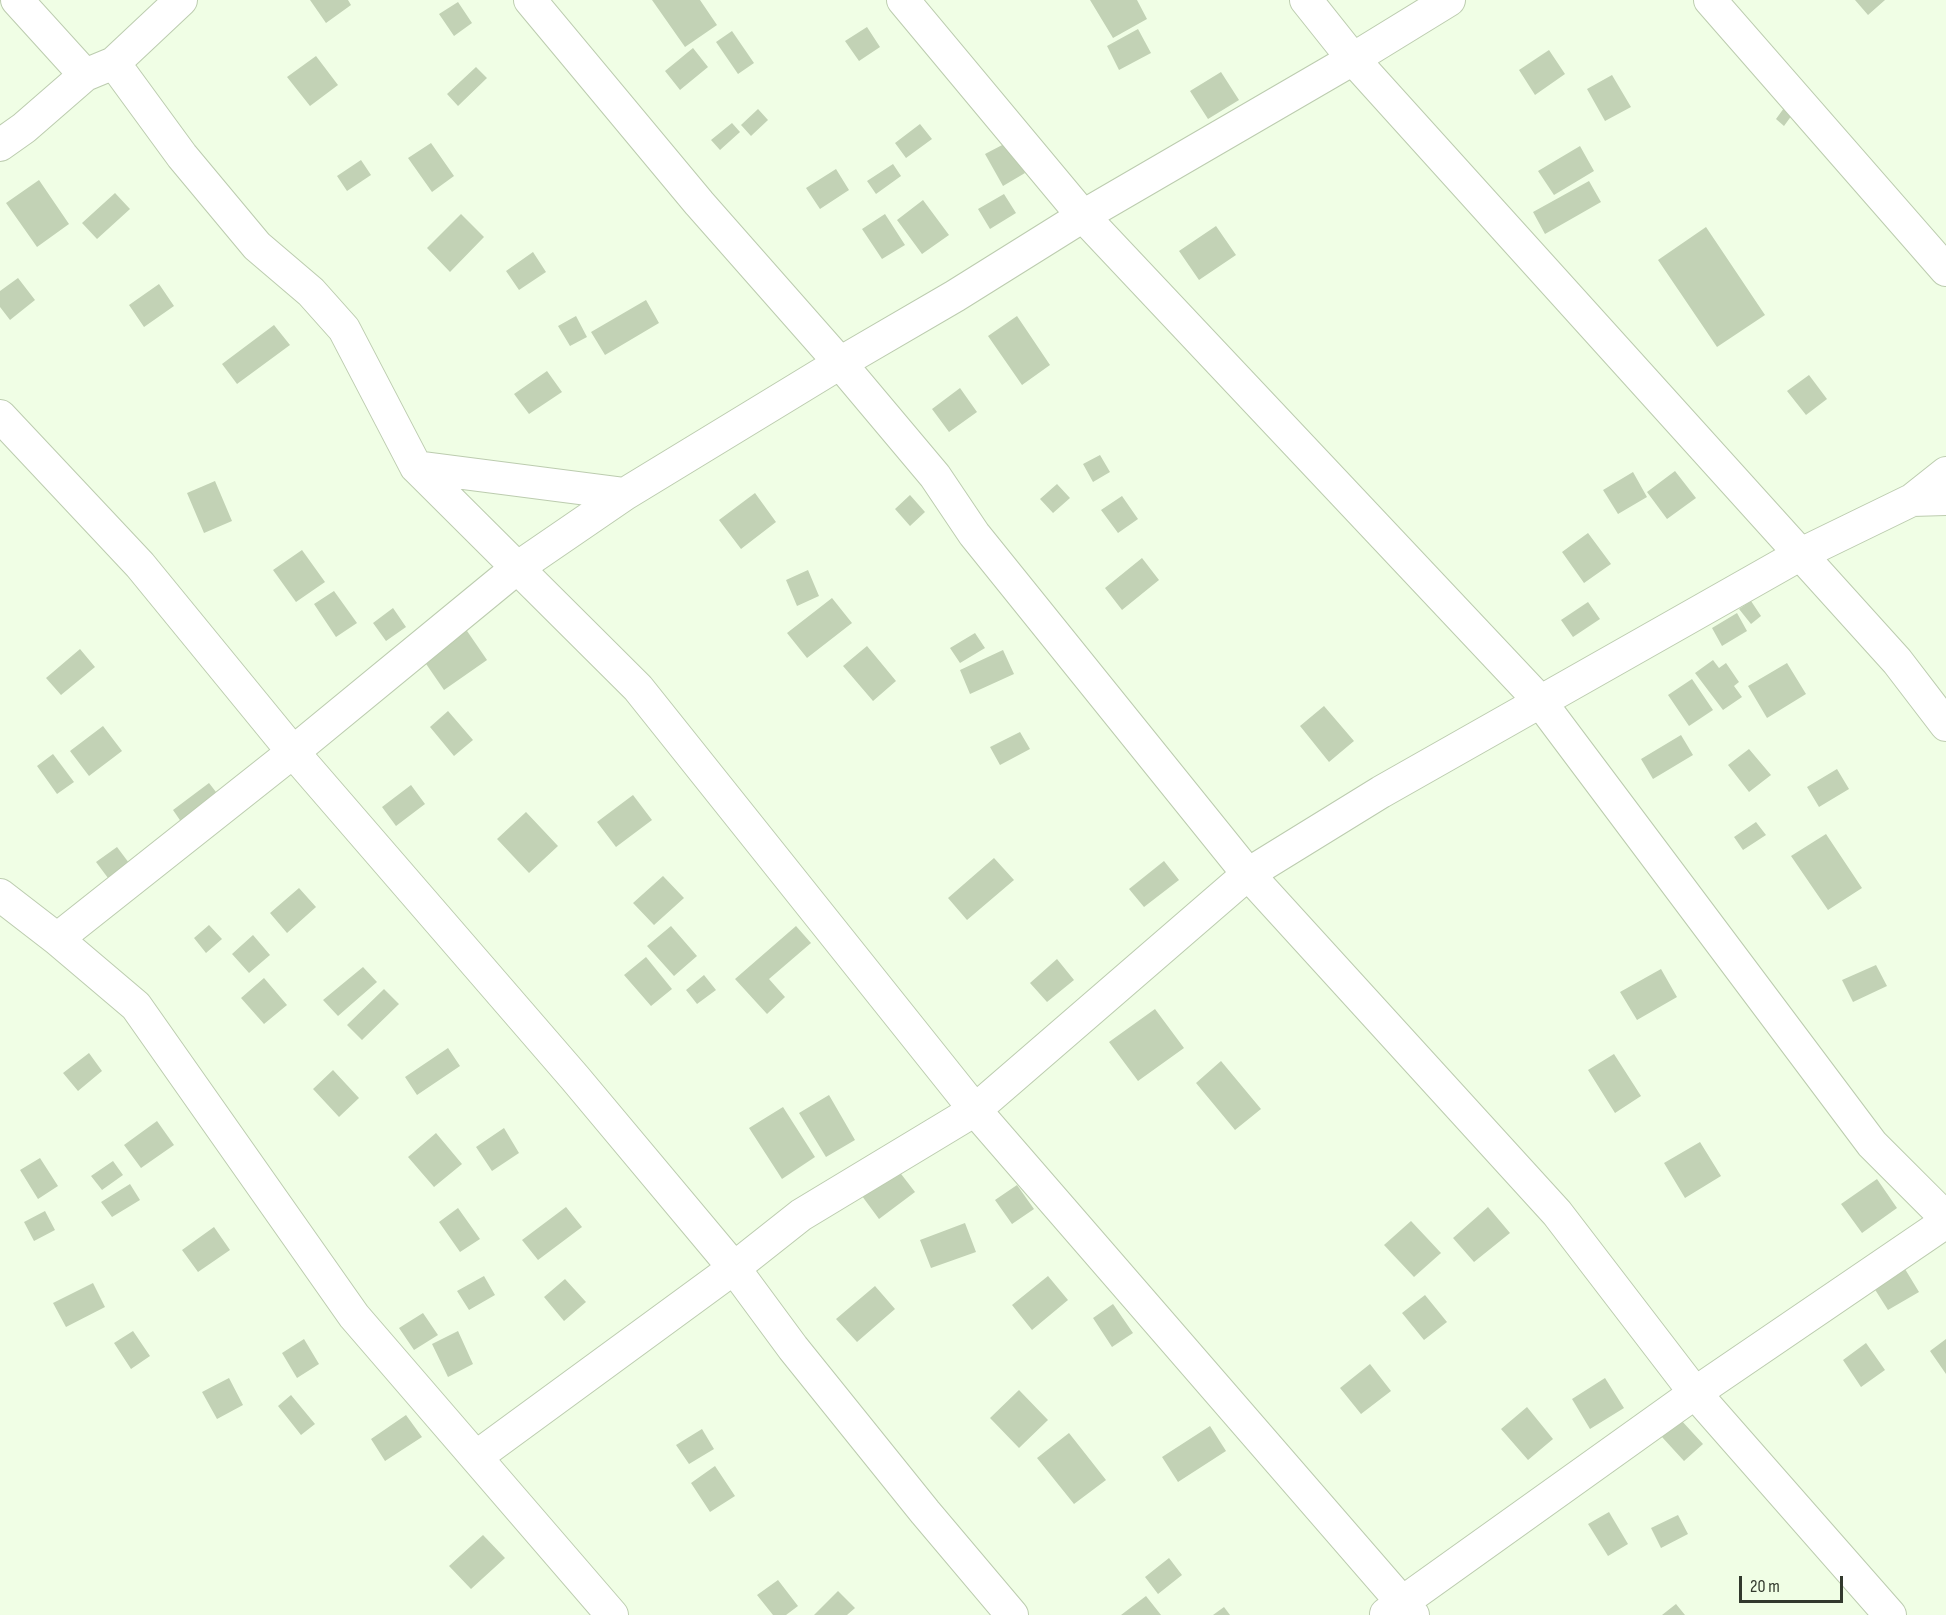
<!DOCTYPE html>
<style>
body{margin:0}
#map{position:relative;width:1946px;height:1615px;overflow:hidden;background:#f0fee5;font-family:"Sofia Sans Condensed",sans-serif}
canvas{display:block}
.scale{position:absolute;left:1739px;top:1576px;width:104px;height:27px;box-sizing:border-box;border:3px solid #32392d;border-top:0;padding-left:8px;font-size:18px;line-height:21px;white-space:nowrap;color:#32392d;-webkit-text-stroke:4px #f0fee5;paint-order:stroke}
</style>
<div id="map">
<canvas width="1946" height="1615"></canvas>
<div class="scale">20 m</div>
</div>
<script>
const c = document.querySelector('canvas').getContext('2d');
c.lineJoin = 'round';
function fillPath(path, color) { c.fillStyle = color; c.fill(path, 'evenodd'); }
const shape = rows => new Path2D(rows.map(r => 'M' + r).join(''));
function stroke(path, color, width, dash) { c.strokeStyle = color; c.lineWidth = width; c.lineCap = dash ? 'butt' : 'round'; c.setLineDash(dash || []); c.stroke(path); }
fillPath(shape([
 [310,0,348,0,351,5,326,23],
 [652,0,700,0,717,25,685,47],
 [1090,0,1137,0,1147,19,1113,38],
 [1855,0,1885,0,1868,15],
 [458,2,472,23,454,36,439,14],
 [867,27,880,47,859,61,845,41],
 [1138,29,1151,53,1119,70,1107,46],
 [732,31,754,63,738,74,716,42],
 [693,48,708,67,680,90,665,71],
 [1549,50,1565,74,1535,95,1519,70],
 [316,56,338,85,310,106,287,77],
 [476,67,487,78,458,106,447,94],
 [1221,72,1239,100,1208,119,1190,91],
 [1612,75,1631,107,1605,121,1587,89],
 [1784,108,1792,115,1784,126,1776,119],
 [758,109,768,120,751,136,741,125],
 [732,123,740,132,720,150,711,140],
 [920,124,932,139,906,158,895,143],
 [1008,142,1025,173,1003,186,985,154],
 [431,143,454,176,432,192,408,158],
 [1580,146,1594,171,1554,195,1538,171],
 [361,160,371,175,347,191,337,176],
 [893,164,901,176,876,194,867,181],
 [836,169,849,190,820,209,806,188],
 [39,180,69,224,37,247,6,203],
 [1589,181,1601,202,1545,234,1533,212],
 [115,193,130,209,97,239,82,223],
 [1004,194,1016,213,990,229,978,209],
 [923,200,949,235,922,254,897,220],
 [461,214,484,237,450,272,427,248],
 [885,214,905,245,882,259,862,229],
 [1216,226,1236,255,1199,280,1179,251],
 [1706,227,1765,315,1717,347,1658,260],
 [533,252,546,272,519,290,506,271],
 [18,278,35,300,10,320,0,307,0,291],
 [159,284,174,306,144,327,129,305],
 [646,300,659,323,605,355,591,332],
 [576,316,587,337,570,346,558,326],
 [1017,316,1050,365,1022,385,988,336],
 [274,325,290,345,237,384,222,364],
 [547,371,562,392,529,414,514,394],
 [1809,375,1827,399,1806,415,1787,391],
 [960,388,977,412,949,432,932,409],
 [1100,455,1110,472,1093,482,1083,464],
 [1675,471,1696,498,1667,519,1647,492],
 [1633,472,1647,497,1618,514,1603,490],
 [215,481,232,521,204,533,187,493],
 [1057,484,1070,498,1053,513,1040,499],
 [755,493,776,522,741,549,719,520],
 [910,495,925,512,910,526,895,509],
 [1122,496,1138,519,1118,533,1101,510],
 [1588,533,1611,564,1584,583,1562,552],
 [302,550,325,582,296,602,273,570],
 [1142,558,1159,580,1122,610,1105,588],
 [808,570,819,596,797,606,786,580],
 [334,591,357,623,336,637,314,604],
 [832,598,852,623,807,658,787,633],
 [1751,601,1761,616,1751,624,1739,609],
 [1588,602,1600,619,1573,637,1561,620],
 [393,608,406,627,386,641,373,623],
 [1737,613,1747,631,1722,646,1712,628],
 [465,628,487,660,444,690,422,658],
 [975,633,985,648,960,663,950,648],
 [867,646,896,681,873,701,843,666],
 [80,649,95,667,61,695,46,678],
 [1003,650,1014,674,970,694,960,670],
 [1713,660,1719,668,1726,663,1739,682,1734,686,1742,697,1723,710,1695,673],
 [1787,663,1806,694,1767,718,1748,686],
 [1692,679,1713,710,1689,726,1668,695],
 [1324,706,1354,741,1329,762,1300,726],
 [448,711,473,740,454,756,430,727],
 [103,726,122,751,89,776,70,751],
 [1020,732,1030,749,1000,765,990,747],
 [1681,735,1693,755,1653,779,1641,759],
 [1749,749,1771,775,1749,792,1728,765],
 [53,754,74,782,57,794,37,766],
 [1837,769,1849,789,1819,807,1807,787],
 [209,783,223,801,186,829,173,810],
 [411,785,425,804,396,826,382,807],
 [633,795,652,820,616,847,597,822],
 [526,812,558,846,529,873,497,839],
 [1756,822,1766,835,1743,850,1734,837],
 [1826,834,1862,888,1828,910,1791,856],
 [117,847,129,863,108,878,96,862],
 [994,858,1014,880,967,920,948,898],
 [1164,861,1179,880,1144,907,1129,889],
 [663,876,684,898,654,925,633,903],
 [299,888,316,907,287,933,270,913],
 [209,925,222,939,206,953,194,938],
 [671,926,697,956,674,976,647,946],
 [796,926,811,943,769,979,785,997,767,1014,735,979],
 [253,935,270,955,249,973,232,954],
 [646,957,672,989,651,1006,624,975],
 [1057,959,1074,980,1047,1002,1030,983],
 [1876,965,1887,986,1853,1002,1842,980],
 [363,967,377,982,338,1016,323,1000],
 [1661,969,1677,997,1637,1020,1620,992],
 [704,975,716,990,697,1004,686,990],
 [264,978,287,1005,264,1024,241,998],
 [384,989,399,1004,362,1040,347,1025],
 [1155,1009,1184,1048,1138,1081,1109,1042],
 [448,1048,460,1066,417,1095,405,1077],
 [89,1053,102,1071,78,1091,63,1073],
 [1614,1054,1641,1096,1615,1113,1588,1070],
 [1221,1061,1261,1109,1235,1130,1196,1083],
 [333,1070,359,1098,339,1117,313,1089],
 [829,1095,855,1140,826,1157,799,1113],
 [783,1107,815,1157,782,1179,749,1128],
 [157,1121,174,1145,141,1168,124,1145],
 [504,1128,519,1153,492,1171,476,1147],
 [436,1133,462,1164,434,1187,408,1157],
 [1700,1142,1721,1176,1685,1198,1664,1163],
 [40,1158,58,1186,38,1199,20,1170],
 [113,1161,123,1175,102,1190,91,1176],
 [898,1170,915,1192,879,1219,862,1196],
 [1877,1179,1897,1208,1862,1233,1841,1204],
 [130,1184,140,1200,112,1217,101,1202],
 [1017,1185,1034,1209,1012,1224,995,1200],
 [566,1207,582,1227,538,1260,522,1240],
 [1488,1207,1510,1233,1474,1262,1453,1238],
 [458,1208,480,1239,460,1252,439,1222],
 [45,1211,55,1230,34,1241,24,1222],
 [1411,1221,1441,1253,1414,1277,1384,1245],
 [965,1223,976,1252,931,1268,920,1240],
 [214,1227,230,1250,198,1272,182,1250],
 [1905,1269,1919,1292,1888,1310,1874,1288],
 [484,1276,495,1295,469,1310,457,1291],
 [1048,1276,1068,1300,1032,1330,1012,1305],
 [565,1279,586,1302,564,1321,544,1297],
 [93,1283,105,1307,66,1327,53,1303],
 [875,1286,895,1309,857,1342,836,1319],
 [1425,1295,1447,1322,1424,1340,1402,1313],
 [1113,1304,1133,1333,1112,1347,1093,1318],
 [423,1313,438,1335,414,1350,399,1328],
 [133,1331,150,1356,131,1369,114,1343],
 [458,1331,473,1364,448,1377,432,1344],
 [304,1339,319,1364,297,1378,282,1353],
 [1946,1339,1946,1374,1930,1351],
 [1866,1343,1885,1370,1861,1387,1843,1360],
 [1370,1364,1391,1391,1361,1414,1340,1388],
 [229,1378,243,1405,217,1419,202,1392],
 [1605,1378,1624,1408,1590,1429,1572,1399],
 [1019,1390,1048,1420,1019,1448,990,1418],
 [291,1395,315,1424,301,1435,278,1406],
 [1527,1407,1553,1439,1528,1460,1501,1429],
 [406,1415,422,1437,385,1461,371,1439],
 [1681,1420,1703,1444,1684,1461,1662,1437],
 [1210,1426,1226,1451,1178,1482,1162,1457],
 [702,1429,714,1449,689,1464,676,1445],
 [1069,1433,1106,1480,1074,1504,1037,1458],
 [715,1466,735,1496,710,1512,691,1483],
 [1609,1512,1628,1544,1608,1556,1588,1524],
 [1678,1515,1688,1534,1661,1548,1651,1528],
 [483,1535,505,1558,471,1589,449,1566],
 [1169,1558,1182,1575,1158,1594,1145,1577],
 [778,1580,798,1606,786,1615,773,1615,757,1595],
 [838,1591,855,1608,847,1615,814,1615],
 [1146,1596,1161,1615,1121,1615],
 [1676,1604,1685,1615,1662,1615],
 [1224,1607,1230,1615,1213,1615]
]), '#c2d2b5');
const street = shape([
 [17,0,85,75],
 [530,0,699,203,840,363,935,476,974,534,1248,874,1557,1213,1695,1393,1890,1615],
 [903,0,1083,216,1539,700,1872,1144,1946,1218],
 [1306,0,1353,59,1897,661,1946,725],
 [1710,0,1946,270],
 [114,63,182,156,257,246,311,292,344,329,416,467,638,688,975,1110,1413,1615],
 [0,145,24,128,85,75,114,63,181,0],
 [0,416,140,565,293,752,575,1078,734,1268,793,1348,925,1512,1012,1615],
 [416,467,625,494],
 [1912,500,1946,473],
 [0,895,57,939,136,1006,354,1316,612,1615],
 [57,939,293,752,517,568,625,494,840,363,955,296,1083,216,1353,59,1449,0],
 [476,1457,734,1268,801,1215,975,1110,1248,874,1381,792,1801,554,1912,500,1946,499],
 [1386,1614,1695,1393,1946,1222]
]);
stroke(street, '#bcccaf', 34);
stroke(street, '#fff', 32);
</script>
